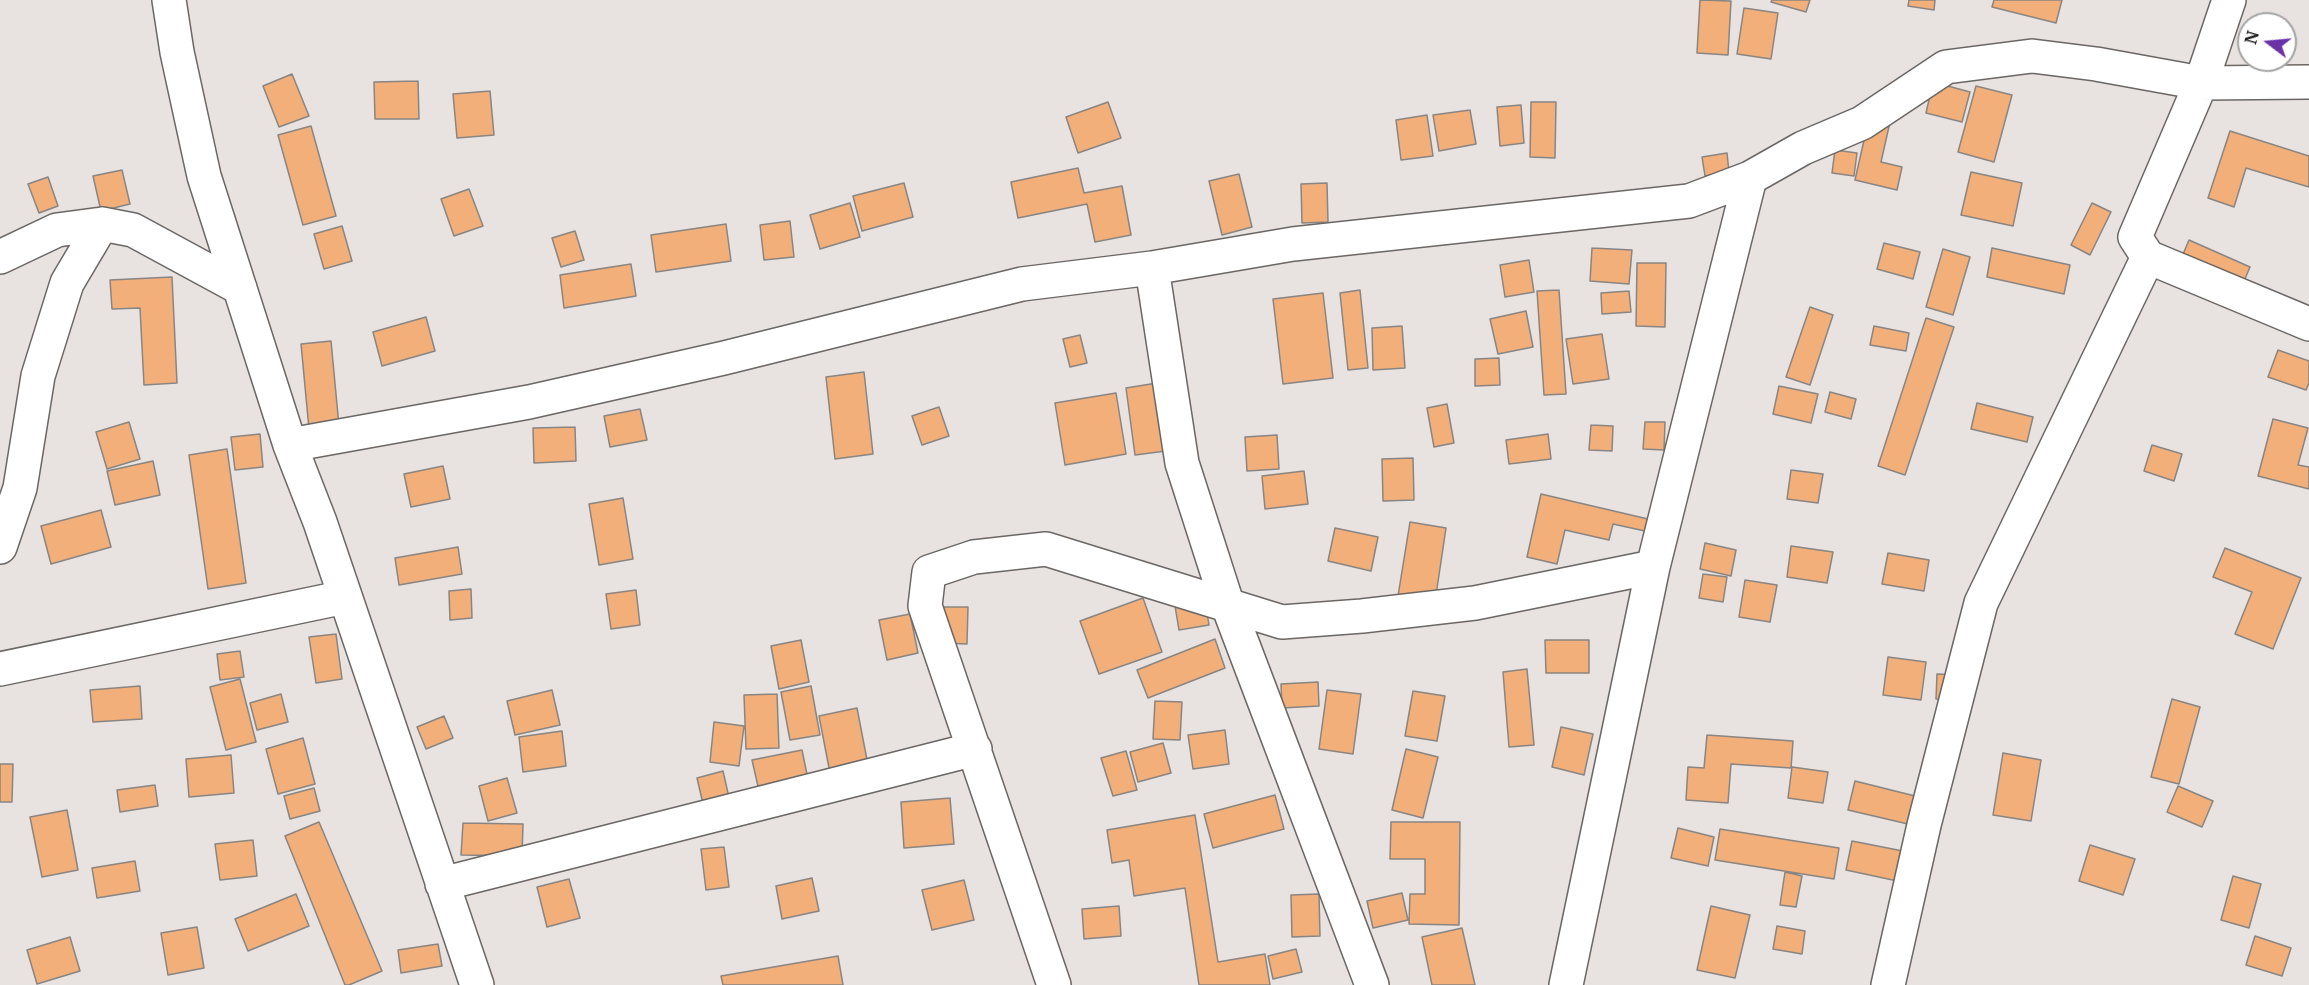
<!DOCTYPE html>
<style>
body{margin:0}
#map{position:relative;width:2309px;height:985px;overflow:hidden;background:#e8e2e0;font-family:Merriweather,serif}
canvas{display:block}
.north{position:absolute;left:2237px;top:12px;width:60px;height:60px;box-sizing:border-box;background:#fff;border:2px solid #a5a4a4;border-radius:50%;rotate:286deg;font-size:16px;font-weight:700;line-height:24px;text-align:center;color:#1e1c1b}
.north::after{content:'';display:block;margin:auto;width:21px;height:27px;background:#6b32a8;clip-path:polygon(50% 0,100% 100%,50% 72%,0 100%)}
</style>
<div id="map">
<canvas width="2309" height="985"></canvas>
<div class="north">N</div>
</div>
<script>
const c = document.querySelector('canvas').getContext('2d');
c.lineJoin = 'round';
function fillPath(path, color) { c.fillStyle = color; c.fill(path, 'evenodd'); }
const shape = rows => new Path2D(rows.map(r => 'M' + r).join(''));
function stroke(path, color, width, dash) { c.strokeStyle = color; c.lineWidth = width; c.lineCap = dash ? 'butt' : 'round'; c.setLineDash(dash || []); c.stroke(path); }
const building = shape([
 [1700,0,1731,1,1728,55,1697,53,1700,0],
 [1772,0,1810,0,1806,12,1771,2,1772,0],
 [1909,0,1935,0,1934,10,1908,6,1909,0],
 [1994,0,2062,0,2056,23,1992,7,1994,0],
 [1744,8,1778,13,1771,59,1737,54,1744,8],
 [292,74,309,116,279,127,263,86,292,74],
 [418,81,419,119,375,119,374,82,418,81],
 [1933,82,1970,92,1962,122,1926,113,1933,82],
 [1976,86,2012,95,1994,162,1958,152,1976,86],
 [490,91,494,135,457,138,453,94,490,91],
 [1108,102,1121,138,1078,153,1066,117,1108,102],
 [1531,102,1556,102,1555,158,1530,157,1531,102],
 [1521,105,1524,143,1500,146,1497,107,1521,105],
 [1470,110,1476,144,1439,151,1433,115,1470,110],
 [1427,115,1433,156,1401,160,1396,120,1427,115],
 [1869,118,1890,122,1881,162,1902,167,1897,190,1855,180,1869,118],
 [311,126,336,216,303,225,278,135,311,126],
 [2230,131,2309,156,2309,187,2246,168,2234,207,2208,198,2230,131],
 [1835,150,1857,153,1854,176,1832,173,1835,150],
 [1727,153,1729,172,1705,176,1702,157,1727,153],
 [1078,168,1084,193,1122,186,1131,235,1095,242,1087,204,1018,218,1011,182,1078,168],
 [122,170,130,204,101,211,93,176,122,170],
 [1971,172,2022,183,2013,226,1961,215,1971,172],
 [1239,174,1252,227,1222,235,1209,181,1239,174],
 [48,177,58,206,39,213,28,184,48,177],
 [904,183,913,217,862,231,853,196,904,183],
 [1327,183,1328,222,1302,223,1301,184,1327,183],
 [469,189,483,226,454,236,441,199,469,189],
 [850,203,860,237,820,249,810,215,850,203],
 [2092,203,2111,212,2090,255,2071,245,2092,203],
 [790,221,794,257,764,260,760,225,790,221],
 [726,224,731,261,656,272,651,235,726,224],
 [342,226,352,261,324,269,314,234,342,226],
 [575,231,584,260,561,267,552,238,575,231],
 [2189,240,2250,267,2239,293,2178,266,2189,240],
 [1884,243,1920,252,1913,279,1877,269,1884,243],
 [1592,248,1632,250,1629,284,1590,281,1592,248],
 [1992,248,2070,265,2064,294,1987,277,1992,248],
 [1943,249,1970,257,1953,315,1926,307,1943,249],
 [1529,260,1534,292,1505,297,1500,265,1529,260],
 [1637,263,1666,263,1665,327,1636,326,1637,263],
 [631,264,636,296,564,308,560,275,631,264],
 [172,277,177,383,144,385,140,308,112,309,110,280,172,277],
 [1360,290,1368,368,1348,370,1340,293,1360,290],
 [1559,290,1566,394,1544,395,1537,291,1559,290],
 [1629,291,1631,312,1602,314,1601,293,1629,291],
 [1323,293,1333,378,1283,384,1273,299,1323,293],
 [1810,307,1833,315,1810,385,1786,377,1810,307],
 [1526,311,1533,347,1498,354,1490,319,1526,311],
 [426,317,435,351,382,366,373,332,426,317],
 [1926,318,1954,327,1905,475,1878,466,1926,318],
 [1402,326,1405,368,1373,370,1372,328,1402,326],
 [1874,326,1909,333,1906,351,1870,345,1874,326],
 [1602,334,1609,379,1573,384,1566,339,1602,334],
 [1080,335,1087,363,1070,367,1063,339,1080,335],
 [331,341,339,426,309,429,301,344,331,341],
 [2278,350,2309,361,2309,383,2306,390,2268,377,2278,350],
 [1499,358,1500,385,1475,386,1475,359,1499,358],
 [864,372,873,454,835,459,826,377,864,372],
 [1157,383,1166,451,1135,455,1126,388,1157,383],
 [1779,386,1818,394,1811,423,1773,414,1779,386],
 [1830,392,1856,399,1851,419,1825,412,1830,392],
 [1116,393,1126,454,1065,465,1055,403,1116,393],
 [1977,403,2033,417,2027,442,1971,429,1977,403],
 [1447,404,1454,443,1434,447,1427,408,1447,404],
 [939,407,949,436,922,445,912,416,939,407],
 [640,409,647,440,610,447,604,416,640,409],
 [2273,419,2308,428,2298,465,2309,467,2309,489,2258,476,2273,419],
 [129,422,140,459,107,469,96,432,129,422],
 [1645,422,1665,422,1664,450,1643,449,1645,422],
 [1591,425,1613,426,1612,451,1589,450,1591,425],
 [575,427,576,461,534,463,533,428,575,427],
 [260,434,263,467,235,470,231,437,260,434],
 [1548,434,1551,459,1509,464,1506,440,1548,434],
 [1277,435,1279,469,1247,471,1245,437,1277,435],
 [2152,445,2182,454,2174,481,2144,471,2152,445],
 [227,449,246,583,208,589,189,455,227,449],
 [1413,458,1414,500,1383,501,1382,459,1413,458],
 [153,461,160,495,115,505,107,471,153,461],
 [443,466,450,499,411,507,404,474,443,466],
 [1791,470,1823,474,1818,503,1787,499,1791,470],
 [1304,471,1308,504,1265,509,1262,476,1304,471],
 [1541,494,1648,519,1645,531,1613,524,1609,540,1565,530,1557,564,1527,557,1541,494],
 [623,498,633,559,599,565,589,504,623,498],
 [101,510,111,547,51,564,41,526,101,510],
 [1410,522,1446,528,1435,602,1398,596,1410,522],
 [1335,528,1378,537,1371,571,1328,561,1335,528],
 [1705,543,1736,550,1731,576,1700,569,1705,543],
 [1791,546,1833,552,1827,583,1787,577,1791,546],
 [458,547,462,574,399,585,395,558,458,547],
 [2225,548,2301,578,2273,649,2235,634,2252,592,2213,577,2225,548],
 [1888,553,1929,560,1924,591,1882,584,1888,553],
 [1703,574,1727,577,1723,602,1699,598,1703,574],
 [1745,580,1777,585,1770,622,1739,617,1745,580],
 [471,589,472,618,450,620,449,591,471,589],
 [636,590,640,625,611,629,606,594,636,590],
 [1143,598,1162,652,1099,674,1080,621,1143,598],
 [1205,600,1209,625,1179,630,1175,606,1205,600],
 [944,607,968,607,967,644,943,643,944,607],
 [910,614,918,653,887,660,879,620,910,614],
 [336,634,342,679,316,683,309,637,336,634],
 [1215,639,1225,668,1148,698,1137,670,1215,639],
 [801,640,809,682,779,689,771,646,801,640],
 [1545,640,1589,640,1589,673,1546,673,1545,640],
 [240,651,244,677,220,680,217,654,240,651],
 [1888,657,1926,662,1921,700,1883,695,1888,657],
 [1527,669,1534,745,1509,747,1503,672,1527,669],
 [1937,674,1959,675,1958,700,1936,699,1937,674],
 [240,679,256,742,226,750,210,687,240,679],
 [1318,682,1319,706,1282,708,1281,684,1318,682],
 [140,686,142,719,93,722,90,690,140,686],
 [811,686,820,735,790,740,781,692,811,686],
 [552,690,560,725,515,735,507,701,552,690],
 [1327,690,1361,694,1353,754,1319,749,1327,690],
 [1413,691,1445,696,1437,741,1405,736,1413,691],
 [281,694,288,722,257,730,250,703,281,694],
 [777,694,779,748,746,749,744,695,777,694],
 [2172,699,2200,707,2179,784,2151,777,2172,699],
 [1155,701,1182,702,1180,740,1153,739,1155,701],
 [857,708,868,765,830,773,819,716,857,708],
 [444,716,453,738,426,749,417,727,444,716],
 [714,722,744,726,739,766,710,762,714,722],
 [1561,727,1593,734,1584,775,1552,767,1561,727],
 [1225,730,1229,764,1193,769,1188,735,1225,730],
 [562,731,566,766,523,772,519,737,562,731],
 [1707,735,1793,741,1791,768,1731,764,1728,803,1686,800,1688,767,1704,768,1707,735],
 [303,738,315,784,278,794,266,749,303,738],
 [1163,743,1171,773,1138,782,1130,752,1163,743],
 [1406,749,1438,757,1423,818,1392,810,1406,749],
 [802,750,809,784,760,795,752,760,802,750],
 [1126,751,1137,790,1113,796,1101,758,1126,751],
 [2003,753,2041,760,2031,821,1993,815,2003,753],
 [231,755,234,793,189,797,186,759,231,755],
 [0,764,13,764,12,802,0,802,0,764],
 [1792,767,1828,772,1823,803,1788,798,1792,767],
 [723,771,730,802,704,808,697,778,723,771],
 [507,778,517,813,488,821,479,786,507,778],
 [1855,781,1915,796,1908,824,1848,810,1855,781],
 [155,785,158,806,120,812,117,790,155,785],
 [2178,786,2213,801,2202,827,2167,812,2178,786],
 [314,788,320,811,290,819,284,796,314,788],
 [1275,795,1284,829,1213,848,1204,814,1275,795],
 [950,798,954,844,904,848,901,802,950,798],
 [67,810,78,870,42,877,30,817,67,810],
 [1195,815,1218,962,1265,954,1270,985,1199,985,1185,888,1134,896,1129,860,1112,863,1107,830,1195,815],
 [319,822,382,971,349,985,345,985,285,836,319,822],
 [1391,822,1460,822,1459,925,1409,924,1410,894,1425,894,1425,859,1390,859,1391,822],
 [463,823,523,824,522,856,461,855,463,823],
 [1678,828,1714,837,1708,866,1671,858,1678,828],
 [1720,829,1839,848,1834,879,1715,860,1720,829],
 [253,840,257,876,220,880,215,844,253,840],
 [1852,841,1908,852,1902,882,1846,870,1852,841],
 [2090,845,2135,859,2123,895,2079,881,2090,845],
 [724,847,729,887,706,890,701,849,724,847],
 [135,861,140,891,97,898,92,868,135,861],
 [1785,872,1802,876,1796,907,1780,905,1785,872],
 [2233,876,2261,884,2249,928,2221,920,2233,876],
 [812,878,819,911,782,919,776,886,812,878],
 [569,879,580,918,547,927,537,887,569,879],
 [964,880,974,920,932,930,922,890,964,880],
 [1402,893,1408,920,1373,928,1367,901,1402,893],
 [296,894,309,926,248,951,235,919,296,894],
 [1319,894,1320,936,1292,937,1291,895,1319,894],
 [1119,906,1121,936,1084,939,1082,909,1119,906],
 [1711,906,1750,915,1735,978,1697,970,1711,906],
 [1777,926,1805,931,1802,954,1773,949,1777,926],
 [197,927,204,968,168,975,161,933,197,927],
 [1462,928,1475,985,1432,985,1422,937,1462,928],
 [2255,936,2291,948,2282,976,2246,965,2255,936],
 [70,937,80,971,37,984,27,950,70,937],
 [438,944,442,966,401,973,398,950,438,944],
 [1296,949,1302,972,1273,979,1268,956,1296,949],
 [838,956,843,985,723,985,721,976,838,956]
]);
fillPath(building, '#f2af7a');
stroke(building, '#898582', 1.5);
const minor = shape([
 [169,0,177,52,204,176,290,445,320,522,477,985],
 [2229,0,2201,83,2135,237,2148,257,2309,324],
 [0,257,57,230,102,224,133,230,240,288],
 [1152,268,1182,463,1227,603,1372,985],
 [290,445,529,402,724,358,1022,284,1152,268,1293,244,1689,201,1750,178,1803,148,1862,123,1946,67,2032,56,2096,64,2201,83,2309,82],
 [0,547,20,488,38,376,67,283,102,224],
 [0,669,345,597],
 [442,884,975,749],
 [1054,985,925,606,929,572,974,557,1046,549,1282,622,1362,616,1475,603,1653,567],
 [1566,985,1653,567,1750,178],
 [1888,985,1924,825,1981,603,2148,257]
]);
stroke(minor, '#6b6764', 36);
stroke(minor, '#fff', 33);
</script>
